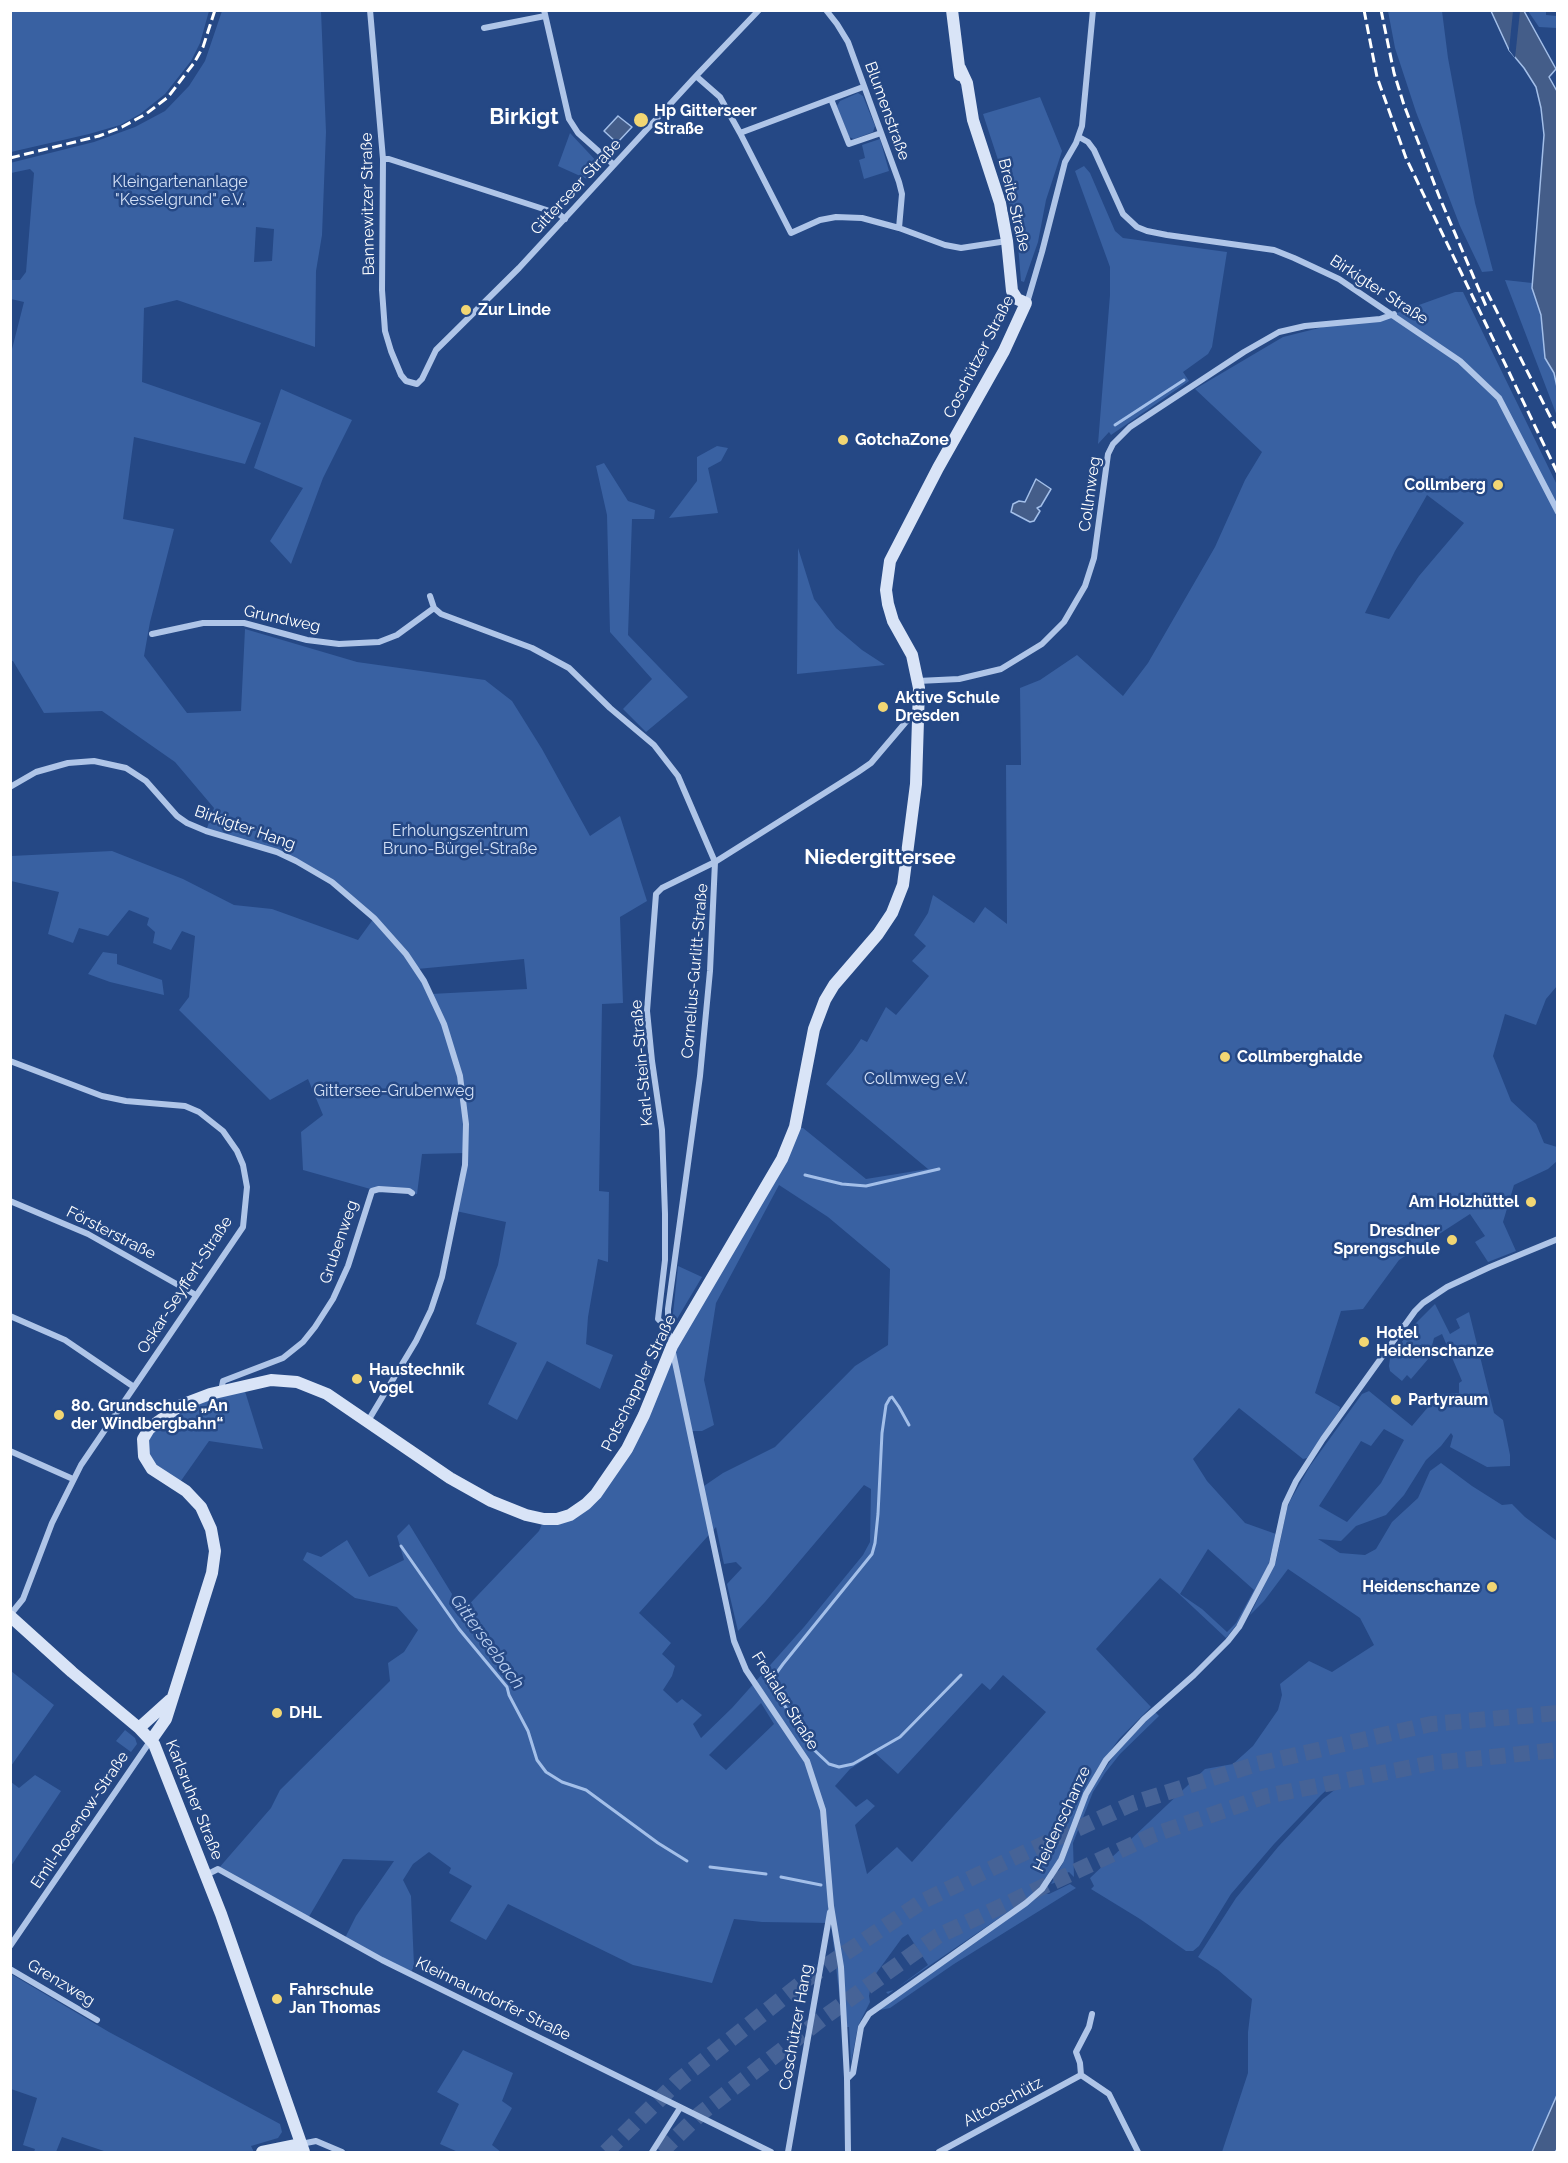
<!DOCTYPE html>
<meta charset="utf-8">
<style>
body{margin:0}
#map{position:relative;width:1568px;height:2163px;overflow:hidden;background:#254885;font-family:Raleway,sans-serif}
canvas{display:block}
.frame{position:absolute;inset:0;border:12px solid #fff;pointer-events:none}
</style>
<div id="map">
<canvas width="1568" height="2163"></canvas>
<div class="frame"></div>
</div>
<script>
const c = document.querySelector('canvas').getContext('2d');
c.lineJoin = 'round';
function fillPath(path, color) { c.fillStyle = color; c.fill(path, 'evenodd'); }
const shape = rows => new Path2D(rows.map(r => 'M' + r).join(''));
function stroke(path, color, width, dash) { c.strokeStyle = color; c.lineWidth = width; c.lineCap = dash ? 'butt' : 'round'; c.setLineDash(dash || []); c.stroke(path); }
function label(font, color, halo, rows, align = 'center') {
  c.font = font + ' Raleway,sans-serif'; c.lineWidth = 5; c.setLineDash([]); c.textBaseline = 'middle'; c.strokeStyle = halo; c.fillStyle = color; for (const [text, x, y, turn = 0] of rows) {
    c.save(); c.translate(x, y); c.rotate((+turn || 0) * Math.PI / 180); c.textAlign = isNaN(turn) ? turn : align; if (halo) c.strokeText(text, 0, 0); c.fillText(text, 0, 0); c.restore();
  }
}
fillPath(shape([
 [11,10,190,11,209,11,200,43,191,61,165,94,140,114,120,125,89,134,11,152],
 [222,11,321,11,326,132,322,235,316,271,315,347,177,300,144,308,142,382,261,423,245,464,134,437,123,519,174,529,150,622,144,656,187,713,241,711,245,629,357,662,485,680,512,701,542,749,590,836,620,816,647,901,620,917,623,1003,602,1004,599,1191,609,1192,608,1262,598,1259,588,1317,586,1344,613,1355,600,1389,547,1361,517,1420,488,1404,517,1343,476,1324,498,1265,506,1222,456,1211,466,1153,422,1154,417,1194,374,1190,303,1170,301,1132,323,1115,308,1079,270,1100,179,1010,189,997,195,936,182,931,171,950,153,943,155,932,147,925,149,918,129,910,108,936,79,928,73,943,48,934,59,892,11,881,11,856,112,851,183,879,234,905,272,909,358,940,374,918,352,898,296,861,206,831,214,808,175,762,102,711,44,713,13,661,11,661,10,357,24,302,11,299,11,280,20,280,26,272,34,173,30,169,11,173,10,163,94,142,135,127,165,111,189,86,205,61],
 [256,227,274,229,272,261,254,262],
 [524,959,527,989,431,994,417,969],
 [1388,11,1442,11,1448,58,1475,203,1493,271,1482,272,1460,226,1416,112,1395,48],
 [1528,11,1546,11,1546,15,1557,16,1557,28,1539,27],
 [858,93,863,96,875,126,873,132,854,139,849,137,837,106,840,101],
 [1040,97,1062,151,1046,200,1038,242,1024,282,1021,281,1018,245,1003,175,983,114],
 [570,133,600,165,589,180,558,166],
 [880,139,889,171,864,179,859,160,865,158,862,145],
 [1084,166,1090,173,1115,231,1123,238,1227,252,1212,347,1208,354,1183,372,1189,381,1111,435,1109,432,1098,444,1110,295,1110,267,1075,171],
 [1505,280,1532,283,1532,288,1541,315,1545,358,1554,373,1557,387,1557,416],
 [1455,292,1463,292,1557,485,1557,986,1546,999,1536,1025,1505,1014,1493,1056,1511,1101,1536,1124,1544,1143,1557,1147,1557,1161,1548,1169,1514,1185,1503,1222,1516,1251,1488,1262,1475,1242,1485,1236,1470,1214,1399,1260,1363,1309,1341,1311,1315,1393,1340,1407,1339,1411,1307,1458,1303,1459,1239,1408,1193,1459,1207,1481,1245,1523,1276,1534,1268,1566,1238,1623,1226,1638,1179,1594,1160,1578,1096,1649,1151,1707,1119,1739,1096,1771,1080,1802,1058,1860,1038,1889,1027,1899,888,1994,886,1992,894,1990,928,1965,908,1934,902,1938,872,1979,869,1996,870,2002,858,2026,851,2063,849,2027,843,2027,831,1923,762,1922,734,1919,712,1983,633,1965,508,1904,486,1940,450,1921,472,1886,449,1873,451,1868,429,1852,413,1864,403,1880,411,1896,414,1966,410,1974,344,1940,356,1916,394,1861,343,1859,307,1920,218,1869,271,1808,280,1790,390,1681,388,1663,404,1652,418,1630,397,1607,355,1598,303,1560,307,1552,321,1557,347,1540,369,1577,404,1560,397,1536,409,1524,452,1594,449,1604,458,1616,539,1531,544,1519,557,1519,606,1482,660,1374,795,1127,803,1128,866,1179,928,1169,826,1084,853,1051,861,1039,867,1042,886,1007,896,1015,929,976,912,961,926,946,914,935,928,913,933,895,974,923,985,907,1007,924,1006,765,1021,765,1020,688,1040,680,1077,655,1123,696,1148,663,1215,547,1245,480,1262,452,1195,389,1283,337,1339,323,1394,314],
 [1427,495,1464,523,1419,576,1389,619,1365,613,1395,551],
 [779,1185,828,1217,890,1269,888,1345,855,1366,775,1447,723,1473,701,1488,691,1431,702,1431,714,1425,704,1380,716,1303],
 [864,1485,871,1489,870,1542,863,1555,804,1627,732,1708,701,1738,693,1724,702,1715,682,1699,677,1703,663,1690,672,1676,675,1666,662,1654,671,1643,639,1613,716,1527,724,1564,736,1562,742,1568,727,1584,738,1631,765,1602],
 [1208,1549,1254,1590,1236,1623,1227,1632,1202,1609,1180,1594],
 [1003,1675,1046,1712,912,1862,897,1847,867,1874,855,1825,875,1806,867,1799,856,1807,835,1786,850,1769,875,1753,898,1774,982,1683,990,1690],
 [761,1703,774,1724,726,1770,709,1755],
 [281,389,352,420,323,478,291,564,270,541,303,488,254,468],
 [717,446,728,448,721,461,708,468,718,513,669,518,697,481,697,457],
 [604,463,628,501,655,510,654,519,632,519,628,635,688,697,646,732,623,709,652,679,610,632,607,515,596,466],
 [798,548,814,599,836,628,862,650,885,665,797,674],
 [103,952,117,954,117,964,162,980,164,995,110,982,88,974],
 [678,1266,702,1277,677,1319,673,1314],
 [1435,1304,1450,1334,1460,1328,1456,1319,1469,1312,1494,1413,1503,1420,1510,1455,1510,1466,1487,1467,1450,1447,1453,1436,1451,1433,1441,1446,1426,1460,1404,1495,1386,1515,1356,1526,1341,1541,1318,1539,1340,1553,1365,1555,1376,1549,1392,1522,1418,1498,1430,1471,1441,1463,1472,1486,1502,1505,1512,1504,1525,1517,1557,1541,1557,2095,1532,2152,1222,2152,1248,2073,1248,2032,1252,1999,1218,1970,1198,1957,1236,1898,1278,1847,1323,1799,1337,1788,1336,1786,1334,1783,1321,1795,1274,1844,1231,1894,1199,1946,1193,1951,1186,1951,1140,1919,1091,1889,1094,1886,1090,1878,1205,1769,1233,1764,1253,1746,1278,1710,1282,1695,1280,1684,1309,1661,1332,1672,1374,1645,1360,1618,1288,1569,1264,1601,1250,1615,1276,1561,1287,1509,1290,1501,1310,1466,1362,1394,1369,1391,1412,1426,1434,1400,1443,1394,1459,1393,1459,1383,1462,1381,1442,1334,1434,1338,1429,1358,1411,1379,1407,1375,1402,1381,1390,1371,1389,1366,1390,1358,1415,1324],
 [1384,1429,1404,1440,1381,1483,1347,1522,1319,1506,1361,1441,1371,1446],
 [243,1385,263,1449,209,1441,178,1485,147,1462,149,1429,159,1421],
 [11,1671,54,1705,11,1766],
 [1155,1712,1159,1716,1120,1754,1105,1773,1093,1792,1073,1843,1074,1877,1069,1872,1060,1876,1060,1881,1051,1884,1063,1863,1086,1800,1098,1779,1117,1751],
 [125,1730,135,1738,137,1744,131,1752,116,1741],
 [35,1775,61,1791,11,1866,11,1782,19,1788],
 [1070,1884,1076,1888,954,1964,890,2008,875,2011,1042,1893,1049,1894],
 [11,1974,109,2032,280,2124,282,2132,278,2138,251,2146,254,2152,107,2152,62,2137,56,2152,34,2152,35,2149,23,2145,37,2098,11,2089],
 [463,2050,513,2073,502,2101,512,2108,492,2145,501,2152,458,2152,440,2144,459,2104,437,2092]
]), '#3961a2');
const water = shape([
 [1491,11,1524,11,1556,69,1549,77,1558,93,1557,387,1554,373,1545,358,1541,315,1532,288,1544,135,1541,108,1536,87,1524,68,1509,50,1491,11],
 [618,116,632,127,617,143,604,131,618,116],
 [1036,479,1051,489,1041,506,1037,508,1040,511,1034,521,1030,522,1011,512,1013,504,1019,501,1025,502,1036,479],
 [1557,2095,1558,2148,1555,2152,1532,2152,1557,2095]
]);
fillPath(water, '#445d89');
stroke(water, '#a3bfe9', 1.5);
fillPath(shape([
 [1513,11,1520,11,1515,58,1509,50]
]), '#254885');
stroke(shape([
 [1115,425,1184,380],
 [805,1175,842,1184,866,1186,939,1169],
 [909,1425,899,1407,892,1397,890,1398,886,1405,882,1433,878,1514,875,1543,872,1554,783,1664,775,1675,774,1684,776,1692,811,1747,829,1764,839,1767,853,1764,900,1737,961,1675],
 [401,1546,459,1629,507,1687,509,1695,528,1731,537,1760,546,1772,562,1782,586,1790,658,1843,687,1861],
 [710,1867,766,1874],
 [781,1877,821,1885]
]), '#a3bfe9', 3);
stroke(shape([
 [606,2152,678,2081,808,1978,923,1901,1026,1852,1134,1803,1257,1764,1431,1724,1558,1713],
 [661,2152,700,2114,823,2018,938,1936,1153,1835,1266,1796,1433,1763,1558,1750]
]), '#466397', 16, [16, 8]);
stroke(shape([
 [370,10,383,159,382,290,385,331,391,351,401,375,406,381,417,384,422,379,436,350,519,268,696,76,759,10],
 [544,10,569,119,578,133,614,165],
 [826,10,837,24,848,42,899,182,902,194,899,228],
 [484,28,545,16],
 [696,76,720,97,740,133,791,233,820,220,836,217,862,218,899,228,945,245,961,248,1007,241],
 [831,99,849,144,881,133],
 [740,133,863,87],
 [1079,137,1088,142,1094,150,1123,214,1137,227,1147,231,1167,235,1274,250,1294,258,1339,279,1460,361,1499,398,1558,512],
 [383,159,389,159,559,214,565,219],
 [1027,303,1042,252,1065,162,1076,143,1082,126,1093,10],
 [430,596,434,608,441,614,532,648,569,668,610,708,654,745,678,776,715,862,710,971,700,1076,668,1309,668,1329,734,1641,746,1670,807,1761,823,1810,831,1906,841,1967,847,2078,848,2152],
 [152,634,203,623,244,623,307,640,339,644,379,642,397,635,434,608],
 [918,681,959,679,1001,669,1042,644,1064,622,1085,586,1094,558,1108,454,1113,444,1130,427,1244,352,1279,332,1305,326,1380,319,1394,314],
 [10,787,36,772,68,763,94,761,126,768,146,781,177,816,187,823,206,831,277,852,296,861,332,882,374,918,406,954,424,981,444,1024,460,1076,466,1124,465,1165,442,1277,431,1310,416,1341,368,1421],
 [10,1061,102,1096,126,1101,185,1106,199,1112,223,1131,237,1151,243,1165,247,1187,243,1227,81,1465,52,1523,23,1599,10,1615],
 [10,1201,88,1234,196,1295],
 [10,1316,65,1340,134,1387],
 [668,1329,658,1319,665,1260,665,1214,662,1130,652,1061,647,1011,656,894,662,888,715,862,858,772,871,763,905,723,909,719,918,719],
 [223,1391,222,1386,223,1381,283,1358,303,1342,315,1327,333,1299,348,1266,372,1191,379,1189,409,1191,412,1193],
 [10,1451,73,1479],
 [206,1875,218,1869,382,1960,771,2152],
 [10,1946,151,1740],
 [10,1969,97,2020],
 [1081,2075,1109,2094,1138,2152],
 [1081,2075,1080,2063,1076,2052,1089,2027,1092,2014],
 [848,2078,853,2073,861,2027,869,2014,1026,1903,1042,1889,1061,1860,1086,1794,1106,1760,1144,1719,1194,1675,1228,1641,1239,1627,1272,1564,1285,1504,1296,1481,1323,1439,1415,1311,1423,1303,1447,1287,1490,1267,1558,1239],
 [301,2144,316,2141,342,2152],
 [652,2152,680,2108],
 [788,2152,830,1912],
 [939,2152,1081,2075]
]), '#afc5e8', 6);
stroke(shape([
 [952,10,960,75],
 [10,1616,72,1672,139,1728,154,1744,221,1914,304,2152],
 [139,1728,170,1700],
 [152,1739,166,1719,212,1573,215,1551,211,1529,201,1507,186,1491,152,1469,144,1456,143,1439,149,1429,159,1421,181,1405,210,1394,271,1380,297,1382,327,1394,450,1478,491,1501,526,1515,544,1519,557,1519,570,1515,586,1504,596,1494,627,1449,644,1415,672,1346,782,1159,795,1127,814,1029,825,1000,834,985,878,934,892,913,903,885,916,784,919,688,912,655,893,621,888,604,886,590,890,561,938,468,1004,351,1026,303,1017,299,1012,291,1007,241,1000,203,973,120,967,83,960,68],
 [262,2152,301,2144]
]), '#d9e4f7', 12);
stroke(shape([
 [1364,10,1377,77,1406,158,1558,474],
 [1381,10,1394,73,1404,105,1439,196,1486,306],
 [10,158,99,136,122,127,146,114,168,97,194,63,203,47,215,10],
 [1487,292,1556,428]
]), '#fff', 3, [10, 4.5]);
for (const [x, y, r, color] of [
 [641,120,8,"#f2d673"],
 [466,310,6,"#f2d673"],
 [843,440,6,"#f2d673"],
 [1498,485,6,"#f2d673"],
 [883,707,6,"#f2d673"],
 [1225,1057,6,"#f2d673"],
 [1531,1202,6,"#f2d673"],
 [1452,1240,6,"#f2d673"],
 [1364,1342,6,"#f2d673"],
 [357,1379,6,"#f2d673"],
 [1396,1400,6,"#f2d673"],
 [59,1415,6,"#f2d673"],
 [1492,1587,6,"#f2d673"],
 [277,1713,6,"#f2d673"],
 [277,1999,6,"#f2d673"]
]) { const dot = new Path2D(); dot.arc(x, y, r, 0, 2 * Math.PI); c.fillStyle = color; c.fill(dot); stroke(dot, '#254885', 2); }
label('bold 16px', '#fff', '#254885', [
 ["Hp Gitterseer",654,111],
 ["Straße",654,129],
 ["Zur Linde",478,310],
 ["GotchaZone",855,440],
 ["Collmberg",1486,485,"right"],
 ["Aktive Schule",895,698],
 ["Dresden",895,716],
 ["Collmberghalde",1237,1057],
 ["Am Holzhüttel",1519,1202,"right"],
 ["Dresdner",1440,1231,"right"],
 ["Sprengschule",1440,1249,"right"],
 ["Hotel",1376,1333],
 ["Heidenschanze",1376,1351],
 ["Haustechnik",369,1370],
 ["Vogel",369,1388],
 ["Partyraum",1408,1400],
 ["80. Grundschule „An",71,1406],
 ["der Windbergbahn“",71,1424],
 ["Heidenschanze",1480,1587,"right"],
 ["DHL",289,1713],
 ["Fahrschule",289,1990],
 ["Jan Thomas",289,2008]
], 'left');
label('16px', '#fff', '#254885', [
 ["Blumenstraße",887,111,70],
 ["Gitterseer Straße",576,187,-47],
 ["Bannewitzer Straße",368,204,-91],
 ["Breite Straße",1014,205,77],
 ["Birkigter Straße",1379,290,33],
 ["Coschützer Straße",979,357,-63],
 ["Collmweg",1090,494,-82],
 ["Grundweg",282,619,12],
 ["Birkigter Hang",245,828,19],
 ["Cornelius-Gurlitt-Straße",695,971,-85],
 ["Karl-Stein-Straße",642,1063,-95],
 ["Försterstraße",111,1233,27],
 ["Grubenweg",339,1242,-71],
 ["Oskar-Seyffert-Straße",185,1285,-57],
 ["Potschappler Straße",639,1383,-64],
 ["Freitaler Straße",785,1701,58],
 ["Karlsruher Straße",194,1800,68],
 ["Heidenschanze",1062,1819,-65],
 ["Emil-Rosenow-Straße",80,1820,-56],
 ["Grenzweg",61,1983,31],
 ["Kleinnaundorfer Straße",493,1999,26],
 ["Coschützer Hang",796,2027,-80],
 ["Altcoschütz",1003,2102,-28]
]);
label('16px', '#d3e0f6', '#254885', [
 ["Kleingartenanlage",180,182],
 ["\"Kesselgrund\" e.V.",180,200],
 ["Erholungszentrum",460,831],
 ["Bruno-Bürgel-Straße",460,849],
 ["Collmweg e.V.",916,1079],
 ["Gittersee-Grubenweg",394,1091]
]);
label('italic 18px', '#bacff0', '#254885', [
 ["Gitterseebach",487,1642,54]
]);
label('bold 20px', '#fff', '#254885', [
 ["Niedergittersee",880,858]
]);
label('bold 22px', '#fff', '#254885', [
 ["Birkigt",524,117]
]);
</script>
